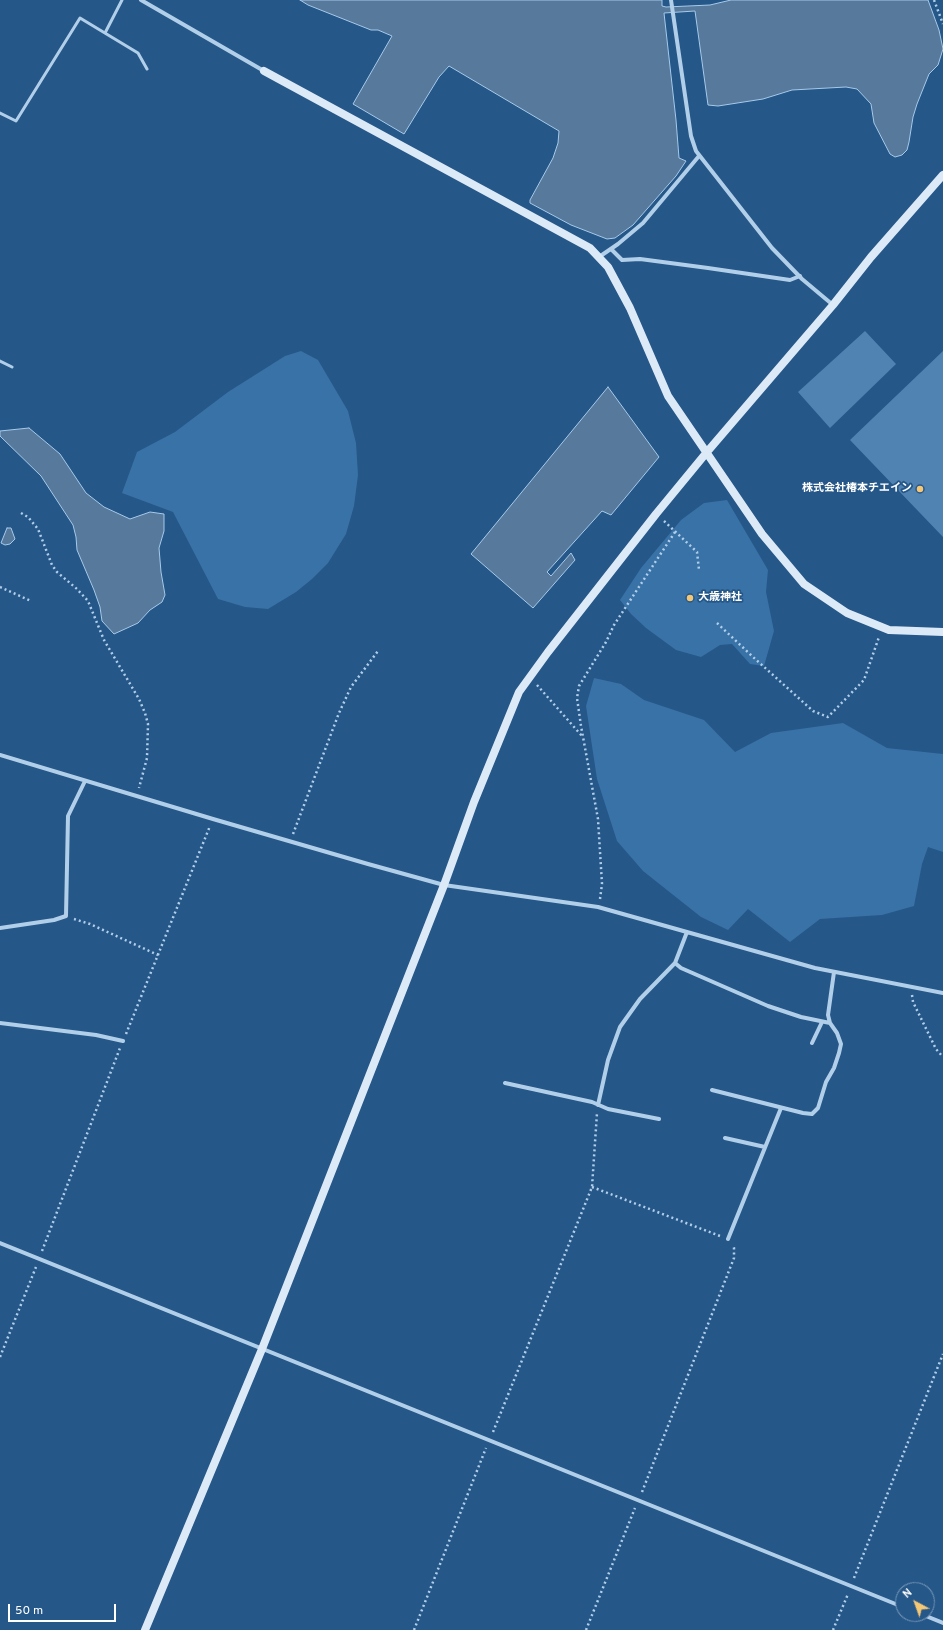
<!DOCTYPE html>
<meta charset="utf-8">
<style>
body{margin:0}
#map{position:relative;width:943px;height:1630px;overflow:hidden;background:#255789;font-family:Overpass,sans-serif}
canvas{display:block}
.north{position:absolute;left:895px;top:1582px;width:40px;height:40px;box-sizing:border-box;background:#255789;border:1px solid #7c9ab8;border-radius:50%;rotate:319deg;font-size:11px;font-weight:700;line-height:16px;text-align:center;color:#fff}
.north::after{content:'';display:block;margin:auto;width:14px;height:18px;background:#f4c776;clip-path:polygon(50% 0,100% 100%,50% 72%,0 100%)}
.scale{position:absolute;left:8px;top:1604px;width:108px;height:18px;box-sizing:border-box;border:2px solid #fff;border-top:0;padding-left:5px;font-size:12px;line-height:14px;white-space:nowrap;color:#fff;-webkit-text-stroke:3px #255789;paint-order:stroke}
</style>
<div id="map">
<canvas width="943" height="1630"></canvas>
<div class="north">N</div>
<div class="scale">50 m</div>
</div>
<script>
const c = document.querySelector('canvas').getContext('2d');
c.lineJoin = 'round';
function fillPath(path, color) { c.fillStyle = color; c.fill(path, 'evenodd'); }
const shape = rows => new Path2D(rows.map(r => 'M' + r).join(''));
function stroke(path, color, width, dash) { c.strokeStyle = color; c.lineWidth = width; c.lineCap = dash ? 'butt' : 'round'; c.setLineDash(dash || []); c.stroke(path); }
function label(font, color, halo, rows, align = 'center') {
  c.font = font + ' Overpass,"Noto Sans JP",sans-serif'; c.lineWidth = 3.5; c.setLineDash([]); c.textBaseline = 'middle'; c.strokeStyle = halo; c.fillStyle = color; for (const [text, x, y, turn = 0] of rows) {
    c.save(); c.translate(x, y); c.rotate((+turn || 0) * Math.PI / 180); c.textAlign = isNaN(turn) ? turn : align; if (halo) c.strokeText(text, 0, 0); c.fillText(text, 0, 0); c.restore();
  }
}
fillPath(shape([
 [301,351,318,360,348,411,356,443,358,475,354,506,346,534,328,563,312,579,296,592,268,609,245,607,218,599,173,512,122,493,137,452,175,432,228,392,285,356],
 [727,500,768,570,766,592,774,631,764,666,750,664,732,644,720,645,701,657,676,650,646,628,631,614,620,600,641,568,681,520,704,503],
 [594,678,621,684,644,700,704,720,735,752,771,733,843,723,887,748,943,754,943,852,928,847,922,864,914,906,882,915,820,919,790,942,748,909,728,930,701,917,643,871,617,841,597,779,586,706]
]), '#3972a6');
const water = shape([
 [300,0,662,0,662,6,666,7,710,5,731,0,928,0,939,30,943,49,938,65,929,74,917,104,913,117,909,142,907,150,902,155,895,157,890,154,874,123,871,104,857,89,846,87,792,90,763,99,718,106,708,105,695,11,664,13,676,120,679,158,686,161,676,176,633,225,615,238,607,239,571,225,530,203,530,200,553,158,558,143,559,131,449,66,439,77,404,134,353,104,392,36,378,30,371,30,308,5,300,0],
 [608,387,659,457,611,515,602,511,547,572,551,576,571,553,575,560,533,608,471,554,608,387],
 [29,428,60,454,86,493,104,507,130,519,150,512,164,514,164,531,159,548,161,572,165,595,162,602,150,610,138,623,114,634,102,621,100,607,94,590,77,550,76,537,73,525,41,476,0,436,0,431,29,428],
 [7,528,11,528,15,539,10,544,5,545,1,543,7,528]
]);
fillPath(water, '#57799c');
stroke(water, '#a6caea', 1);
fillPath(shape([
 [865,331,896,364,830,428,798,392],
 [943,351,943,537,850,440]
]), '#5183b2');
stroke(shape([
 [934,0,943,24],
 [21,513,28,517,38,529,52,565,57,572,77,589,88,601,104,640,139,699,145,713,148,724,147,758,139,788],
 [664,521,697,552,699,570],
 [0,587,31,601],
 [717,623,753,657,813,711,828,717,864,680,879,637],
 [537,685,582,736],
 [293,834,339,713,351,687,378,651],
 [600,899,602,884,598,819,581,726,577,698,579,686,606,642,614,625,675,532],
 [74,919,90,924,158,955],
 [912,995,913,1002,936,1049,943,1057],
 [126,1034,210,826],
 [592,1187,720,1236],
 [42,1251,120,1048],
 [0,1357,36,1267],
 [493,1432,592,1187,597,1113],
 [642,1492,734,1258,734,1248,733,1245],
 [854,1578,943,1354],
 [414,1630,486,1448],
 [586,1630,635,1508],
 [833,1630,848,1594]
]), '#b2cfea', 2.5, [2, 3]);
stroke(shape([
 [105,33,122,0],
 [0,113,16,121,80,18,138,53,147,69],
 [0,361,12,367]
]), '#b2cfea', 3);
stroke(shape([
 [141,0,264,71],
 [671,0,691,136,696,151,772,248,802,279,833,305],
 [611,249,622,260,640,259,708,268,790,280,800,276],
 [599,257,618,244,643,223,699,156],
 [0,755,213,819,368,864,444,885,598,907,815,968,943,993],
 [0,928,54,920,66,916,68,816,85,781],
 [675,963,681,968,768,1006,801,1017,830,1023],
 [0,1023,96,1035,123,1041],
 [812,1043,822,1022],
 [505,1083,592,1102,608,1109,659,1119],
 [712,1090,803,1113,812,1114,818,1108,826,1082,834,1068,839,1053,841,1044,837,1033,830,1023,828,1015,834,972],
 [598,1105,608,1060,620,1027,640,999,675,963,687,932],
 [725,1138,765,1147],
 [728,1239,781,1108],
 [0,1243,903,1607],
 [921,1614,943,1623]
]), '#b2cfea', 4);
stroke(shape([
 [264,71,590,248,608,267,630,308,668,396,762,534,804,584,847,613,889,630,943,632],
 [145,1630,262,1349,444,885,474,802,519,692,548,652,656,514,707,452,833,305,871,257,943,175]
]), '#dceaf8', 8);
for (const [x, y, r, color] of [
 [920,489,4,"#f4c776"],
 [690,598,4,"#f4c776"]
]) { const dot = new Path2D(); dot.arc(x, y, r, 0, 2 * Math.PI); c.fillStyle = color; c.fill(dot); stroke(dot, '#255789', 1.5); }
label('bold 11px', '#fff', '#255789', [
 ["株式会社椿本チエイン",912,489],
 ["大歳神社",698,598,"left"]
], 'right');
</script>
